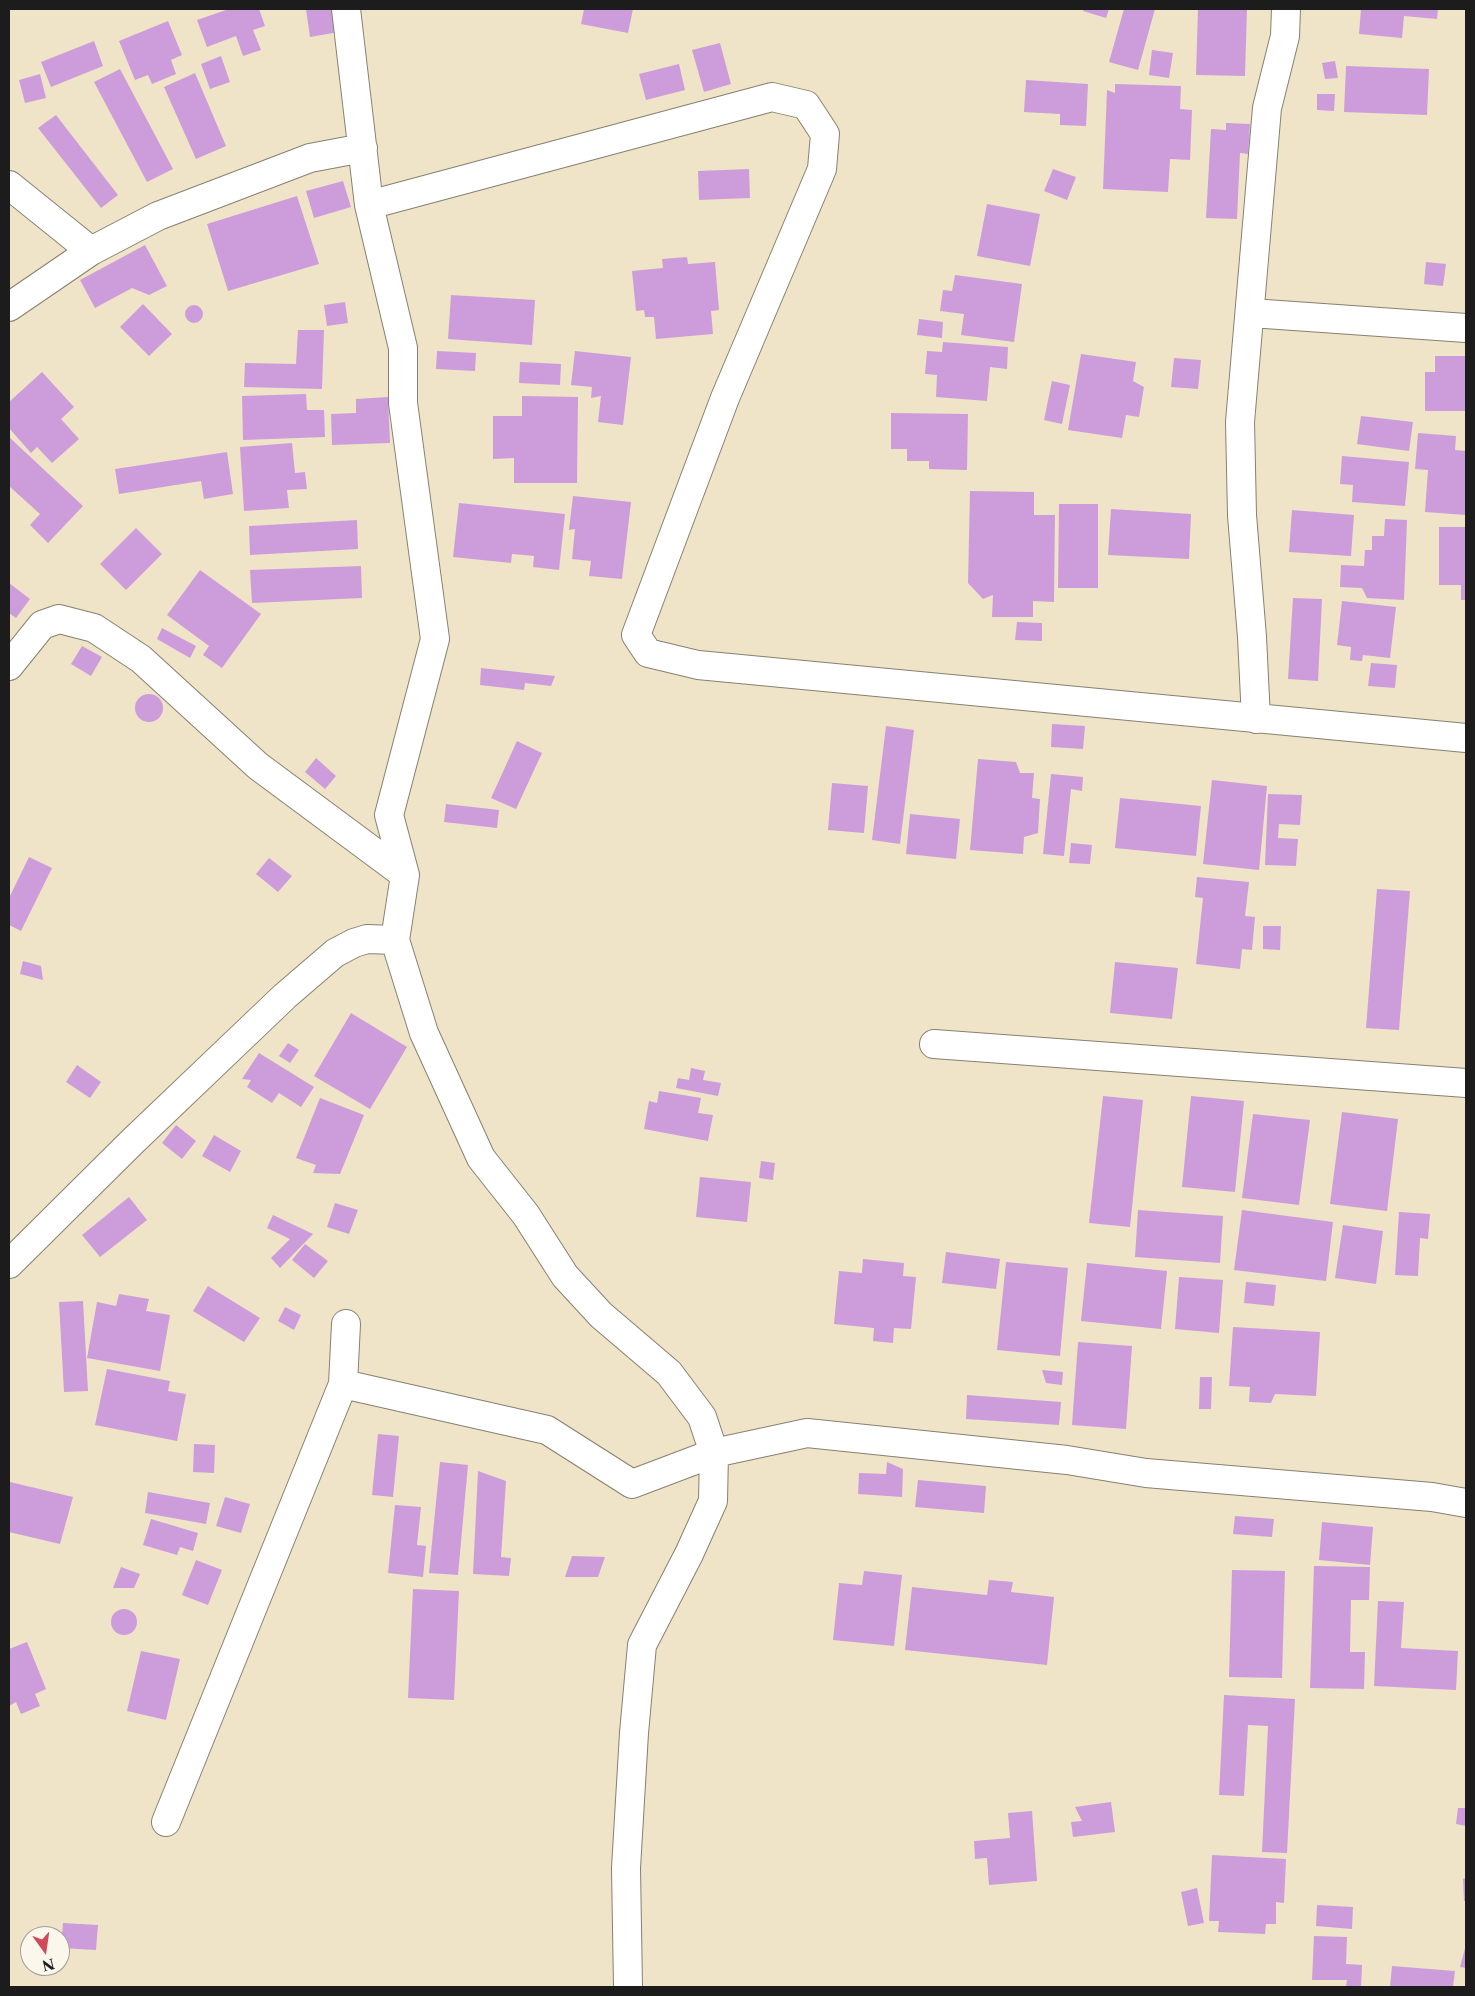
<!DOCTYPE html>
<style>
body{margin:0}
#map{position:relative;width:1475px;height:1996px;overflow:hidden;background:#efe4c7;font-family:"Libre Caslon Text",serif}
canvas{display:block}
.frame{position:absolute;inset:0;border:10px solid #1c1c1c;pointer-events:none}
.north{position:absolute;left:20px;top:1926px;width:50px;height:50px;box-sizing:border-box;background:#fbf7ec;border:1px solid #a29f99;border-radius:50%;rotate:166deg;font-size:14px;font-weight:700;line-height:20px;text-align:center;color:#1c1c1c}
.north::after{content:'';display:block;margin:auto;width:18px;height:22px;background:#d1495b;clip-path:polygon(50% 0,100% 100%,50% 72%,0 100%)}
</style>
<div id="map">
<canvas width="1475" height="1996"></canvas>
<div class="frame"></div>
<div class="north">N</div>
</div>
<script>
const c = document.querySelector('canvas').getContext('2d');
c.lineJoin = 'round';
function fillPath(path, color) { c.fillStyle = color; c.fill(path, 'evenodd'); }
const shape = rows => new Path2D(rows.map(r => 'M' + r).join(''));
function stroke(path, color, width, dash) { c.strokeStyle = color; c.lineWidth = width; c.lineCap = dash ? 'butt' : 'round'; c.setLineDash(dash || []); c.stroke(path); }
fillPath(shape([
 [229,9,259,9,265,26,253,30,261,50,243,56,236,36,207,47,197,20],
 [306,9,335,9,339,32,310,37],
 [584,9,633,9,628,33,581,24],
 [1084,9,1109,9,1106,18,1083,11],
 [1124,9,1155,9,1138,70,1109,62],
 [1198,9,1247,9,1245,76,1196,75],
 [1361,9,1438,9,1437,19,1404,16,1402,38,1359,34],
 [168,21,182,55,171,60,176,74,152,84,148,75,135,80,119,41],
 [94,41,103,66,51,87,41,62],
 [720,43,731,84,704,92,692,50],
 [1152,50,1173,53,1169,78,1149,75],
 [221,56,230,82,210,89,201,64],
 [1335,61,1338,78,1325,79,1322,63],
 [679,64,685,90,646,100,639,74],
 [1346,66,1429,69,1427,115,1344,112],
 [120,69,173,169,147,182,94,82],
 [195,73,226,146,196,159,164,87],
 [40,74,46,98,25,103,19,80],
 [1026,80,1088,84,1086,126,1060,125,1060,114,1024,112],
 [1115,84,1181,86,1180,109,1192,110,1190,160,1170,159,1168,192,1103,189,1107,90,1115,93],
 [1317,94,1335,94,1334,111,1317,110],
 [56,115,118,195,101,208,38,128],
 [1226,123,1250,124,1248,154,1240,153,1237,219,1206,218,1211,129,1226,130],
 [749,169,750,198,699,200,698,171],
 [1053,169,1076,177,1067,200,1044,191],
 [343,181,351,207,314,218,306,191],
 [297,196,319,264,228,291,207,224],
 [987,204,1040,214,1030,266,977,256],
 [145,245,167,286,149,295,132,288,95,308,80,280],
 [687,257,688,264,715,262,719,310,711,311,713,334,656,339,654,317,645,317,644,310,636,311,632,271,663,268,662,259],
 [1426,262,1446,264,1443,286,1424,284],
 [955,275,1022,284,1014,342,961,335,964,314,940,311,943,290,952,291],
 [451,295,535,300,532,345,448,339],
 [345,302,348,323,327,326,324,305],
 [143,304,172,334,149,356,120,327],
 '185 314a9 9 0 1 1 18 0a9 9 0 1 1-18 0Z',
 [919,319,943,322,942,338,917,335],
 [298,330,324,330,322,389,244,387,245,363,296,364],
 [943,342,1008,347,1007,369,990,367,987,401,936,397,937,375,925,374,927,351,942,352],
 [437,351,476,353,475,371,436,369],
 [575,351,631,357,623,425,598,422,601,396,591,398,592,387,571,385],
 [1081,354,1136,362,1133,381,1144,387,1139,417,1126,415,1122,438,1068,430],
 [1435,356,1466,356,1466,411,1425,411,1425,372,1435,372],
 [1174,358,1201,360,1198,389,1171,387],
 [520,362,561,364,560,385,519,383],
 [42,372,74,407,61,419,79,439,52,463,37,447,31,453,9,428,9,402],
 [1052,381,1070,385,1062,424,1044,420],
 [306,394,307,410,324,410,325,437,243,440,242,396],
 [522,396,578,397,577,483,514,483,514,458,493,459,493,416,522,416],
 [388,397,390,443,332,445,331,414,356,413,356,399],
 [891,413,968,414,967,470,929,469,929,461,907,461,907,449,891,449],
 [1361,416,1413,422,1409,451,1357,444],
 [1418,433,1456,436,1455,450,1466,451,1466,515,1425,512,1428,470,1415,469],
 [9,437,83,506,48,543,30,525,40,514,9,486],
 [292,443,295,473,305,472,307,489,287,490,289,508,244,511,240,447],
 [227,452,233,494,204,499,201,481,119,494,115,469],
 [1342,456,1409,462,1405,506,1352,502,1353,485,1340,484],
 [970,491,1034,492,1034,515,1055,515,1054,602,1033,601,1033,617,992,617,993,595,983,599,968,583],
 [573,496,631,502,622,579,589,576,591,561,572,559,575,529,569,530],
 [459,503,565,514,559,570,533,567,534,556,512,554,511,563,453,557],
 [1059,504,1098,504,1098,588,1058,588],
 [1111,509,1191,514,1189,559,1108,555],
 [1292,510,1354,515,1351,556,1289,552],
 [1385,519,1407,520,1404,600,1367,598,1362,588,1340,587,1341,565,1364,566,1365,550,1372,550,1372,536,1384,536],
 [357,520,358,549,250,555,249,526],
 [1439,527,1466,527,1466,600,1461,600,1461,585,1439,585],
 [136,528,162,554,126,590,100,564],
 [361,566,362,598,252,603,250,570],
 [200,570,261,614,222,668,203,655,209,646,167,615],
 [9,583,30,599,16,618,9,613],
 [1293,598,1322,599,1318,681,1288,679],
 [1342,601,1396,607,1390,658,1363,655,1362,661,1350,660,1351,647,1337,645],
 [1017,622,1042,623,1042,641,1015,640],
 [162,628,196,646,190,658,157,639],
 [82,646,102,657,91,676,71,664],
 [1371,663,1397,665,1395,688,1368,686],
 [481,668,555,676,551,686,525,683,524,690,480,685],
 '135 708a14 14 0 1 1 28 0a14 14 0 1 1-28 0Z',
 [1052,724,1085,726,1083,749,1051,747],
 [886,726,914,730,900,844,872,840],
 [517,741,542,753,516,809,491,798],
 [316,758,336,776,325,789,305,772],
 [978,759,1016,762,1020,773,1034,773,1032,798,1040,799,1038,833,1024,837,1023,854,970,850],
 [1051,774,1083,777,1082,791,1071,789,1064,856,1043,854],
 [1212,780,1267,786,1259,870,1203,864],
 [832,783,868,786,864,833,828,830],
 [1268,794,1302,795,1300,825,1279,824,1278,838,1298,839,1296,866,1265,865],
 [1120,798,1201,806,1196,856,1115,848],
 [446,804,499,810,497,828,444,822],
 [910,814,960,819,956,859,906,854],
 [1071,843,1092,845,1090,864,1069,863],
 [29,857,52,868,21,931,9,925,9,898],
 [269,858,292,876,278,892,256,874],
 [1197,877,1249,882,1245,916,1255,917,1252,950,1242,949,1240,969,1196,964,1203,898,1195,897],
 [1377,889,1410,891,1399,1030,1366,1028],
 [1263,926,1281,926,1280,950,1263,949],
 [23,961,41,966,43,980,20,974],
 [1115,962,1178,968,1172,1019,1110,1013],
 [351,1013,407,1047,370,1109,314,1076],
 [288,1043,299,1050,290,1063,279,1056],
 [259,1053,314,1087,301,1107,279,1093,272,1103,247,1087,251,1080,242,1079],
 [77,1065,101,1082,90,1098,66,1082],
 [691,1068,705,1071,703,1080,721,1083,718,1096,676,1088,678,1078,689,1080],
 [659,1091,701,1098,698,1113,713,1115,708,1141,644,1129,649,1101,657,1103],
 [1103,1096,1143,1100,1130,1227,1089,1223],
 [1191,1096,1244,1101,1235,1192,1182,1187],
 [320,1098,364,1115,340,1174,313,1173,316,1165,296,1158],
 [1342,1112,1398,1119,1387,1211,1330,1204],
 [1253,1114,1310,1120,1299,1205,1242,1198],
 [176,1125,196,1141,182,1159,162,1143],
 [214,1135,241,1151,230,1172,202,1156],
 [761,1161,775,1163,773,1180,759,1178],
 [700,1177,751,1182,747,1222,696,1217],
 [129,1197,147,1220,100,1257,82,1235],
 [335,1203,358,1210,349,1234,327,1227],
 [1138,1210,1223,1216,1220,1263,1135,1257],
 [1242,1210,1333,1222,1326,1281,1234,1270],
 [1399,1212,1430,1214,1428,1239,1420,1238,1418,1276,1395,1275],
 [273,1215,313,1234,280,1268,271,1258,290,1239,267,1228],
 [1343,1225,1383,1231,1376,1284,1335,1278],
 [305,1244,328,1261,314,1278,292,1260],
 [946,1252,1000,1259,996,1289,942,1283],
 [863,1259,904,1263,903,1276,916,1277,911,1329,894,1328,893,1343,873,1341,874,1328,834,1324,839,1271,862,1273],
 [1006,1262,1068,1268,1060,1356,997,1350],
 [1087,1263,1167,1271,1161,1329,1081,1321],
 [1179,1277,1223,1280,1219,1333,1175,1329],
 [1246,1282,1276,1285,1274,1306,1244,1303],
 [208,1286,260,1318,244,1342,193,1311],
 [119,1294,149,1299,146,1311,170,1315,160,1371,87,1358,97,1302,116,1306],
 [83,1301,88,1391,64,1392,59,1302],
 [285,1307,301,1315,294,1330,278,1321],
 [1233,1327,1320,1332,1316,1396,1275,1394,1271,1403,1249,1402,1250,1387,1229,1386],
 [1078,1342,1132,1346,1126,1429,1072,1425],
 [107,1369,170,1381,168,1391,186,1394,177,1441,95,1425],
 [1042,1370,1063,1372,1062,1385,1046,1383],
 [1200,1377,1212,1377,1211,1409,1199,1409],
 [967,1395,1061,1402,1059,1425,966,1419],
 [378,1434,399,1436,393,1497,372,1495],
 [194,1444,215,1445,214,1473,193,1472],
 [440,1462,468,1465,458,1575,429,1573],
 [887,1462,903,1469,902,1497,858,1494,859,1473,886,1474],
 [478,1471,506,1481,501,1557,511,1558,509,1576,473,1574],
 [918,1480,986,1486,984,1513,915,1507],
 [10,1482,73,1497,60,1544,9,1532],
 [148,1492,210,1503,206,1524,145,1513],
 [225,1497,250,1504,241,1533,216,1526],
 [395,1505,421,1507,417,1545,426,1546,423,1577,388,1573],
 [1235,1516,1274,1519,1272,1537,1233,1534],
 [151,1519,198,1533,193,1551,180,1547,177,1555,143,1545],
 [1322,1522,1373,1527,1370,1565,1319,1560],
 [572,1556,605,1557,598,1577,565,1577],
 [196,1560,222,1570,208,1605,182,1595],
 [1314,1566,1370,1567,1369,1600,1351,1600,1350,1652,1365,1652,1364,1689,1310,1688],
 [121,1567,140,1574,134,1588,113,1588],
 [1232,1570,1285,1571,1282,1678,1229,1677],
 [864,1571,902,1575,894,1646,833,1640,839,1583,862,1585],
 [989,1580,1013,1582,1011,1592,1054,1597,1047,1665,905,1650,912,1587,987,1595],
 [413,1589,459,1591,454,1700,408,1698],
 [1378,1601,1404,1602,1401,1648,1458,1651,1456,1690,1374,1686],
 '111 1622a13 13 0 1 1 26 0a13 13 0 1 1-26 0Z',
 [27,1642,46,1689,35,1694,40,1706,21,1714,16,1702,9,1706,9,1649],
 [141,1651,180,1659,166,1720,127,1711],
 [1224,1695,1295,1699,1287,1853,1262,1852,1268,1726,1248,1725,1244,1796,1219,1795],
 [1111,1802,1115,1832,1073,1837,1071,1822,1082,1821,1075,1807],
 [1458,1808,1466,1808,1466,1826,1456,1824],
 [1032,1811,1037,1881,989,1885,987,1858,975,1859,974,1841,1010,1838,1008,1813],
 [1212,1855,1286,1859,1284,1903,1276,1902,1276,1924,1266,1924,1265,1934,1218,1932,1219,1921,1209,1921],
 [1466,1878,1466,1901,1464,1901,1463,1879],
 [1197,1888,1204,1923,1188,1926,1181,1892],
 [1317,1905,1353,1907,1352,1929,1316,1926],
 [63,1923,98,1925,96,1950,61,1948],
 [1314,1936,1347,1937,1346,1964,1362,1965,1361,1987,1346,1987,1347,1980,1312,1980],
 [1465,1948,1466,1949,1466,1968,1460,1967],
 [1392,1966,1455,1971,1453,1987,1390,1987]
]), '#cd9ddb');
const street = shape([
 [346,9,369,205,403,348,403,403,435,639,389,815,405,875,395,940,424,1033,481,1158,526,1215,565,1276,601,1315,669,1373,702,1417,714,1453,713,1501,689,1554,642,1645,634,1733,626,1868,628,1987],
 [9,185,91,251],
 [369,205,772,97,806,105,825,134,822,169,725,398,636,635,648,653,698,665,1466,738],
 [9,307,91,251,158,216,310,158,363,148],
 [1251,313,1466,328],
 [9,666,42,625,59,619,94,628,141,659,258,766,405,875],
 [1256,719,1252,637,1242,515,1240,422,1267,108,1285,36,1286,9],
 [934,1044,1466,1083],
 [9,1264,132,1142,285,996,335,953,354,943,367,939,395,940],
 [346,1324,343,1384,547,1430,632,1484,714,1453,807,1433,1067,1460,1146,1473,1432,1497,1466,1503],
 [166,1822,343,1384]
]);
stroke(street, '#868072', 30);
stroke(street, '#fff', 28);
</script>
